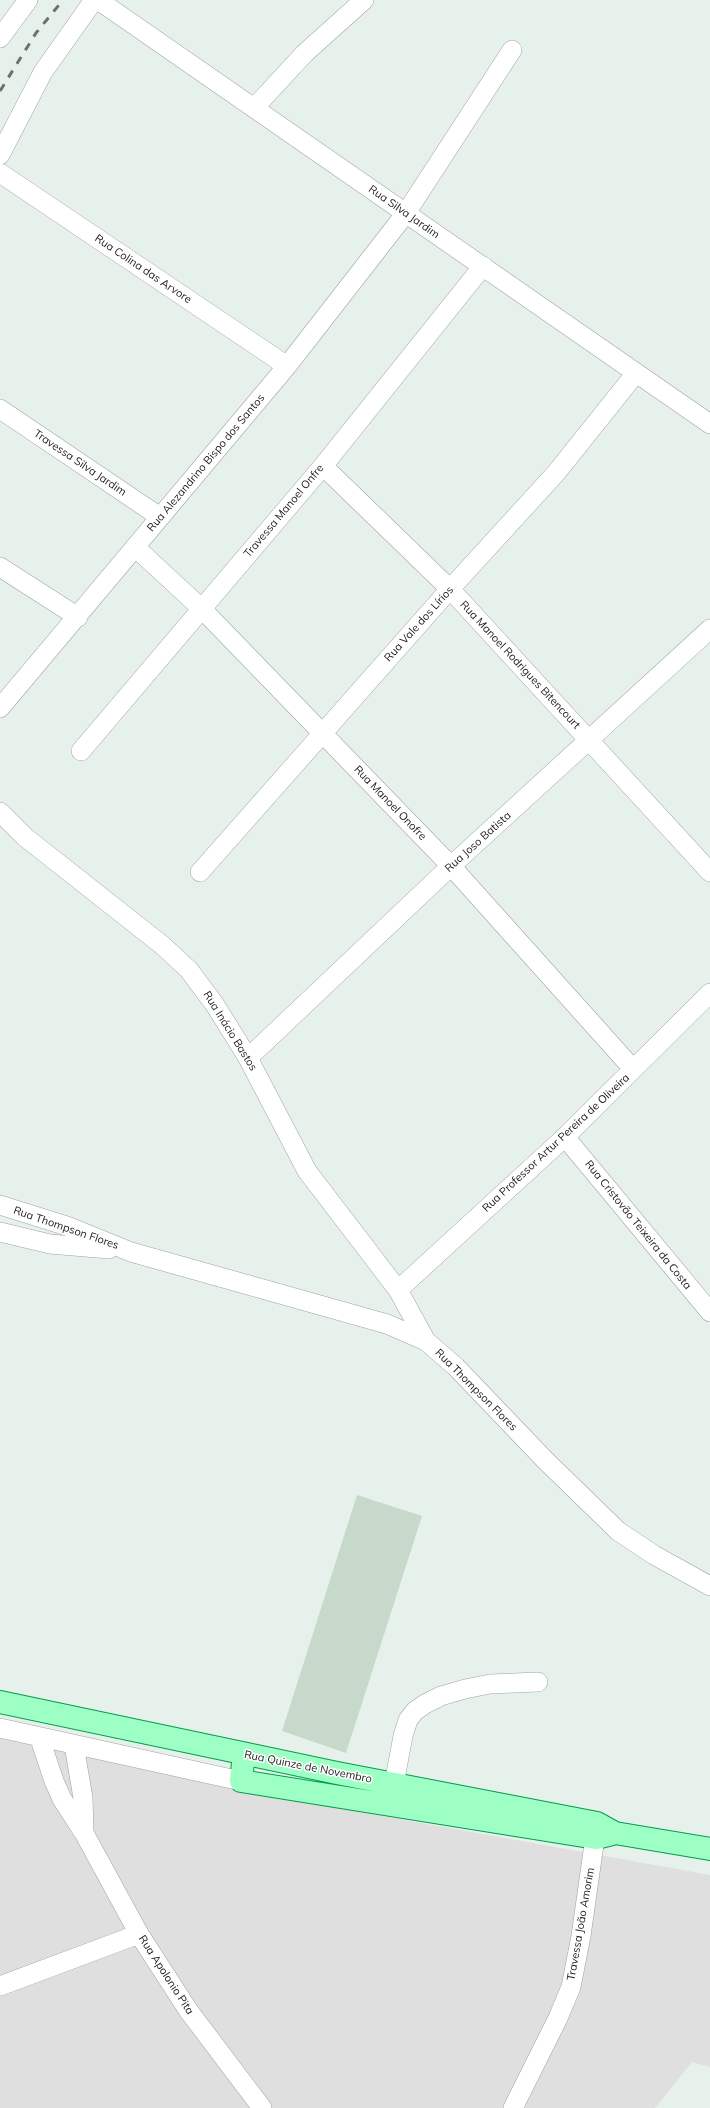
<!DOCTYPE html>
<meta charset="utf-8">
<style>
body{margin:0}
canvas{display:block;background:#e7f1ec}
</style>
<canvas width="710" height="2108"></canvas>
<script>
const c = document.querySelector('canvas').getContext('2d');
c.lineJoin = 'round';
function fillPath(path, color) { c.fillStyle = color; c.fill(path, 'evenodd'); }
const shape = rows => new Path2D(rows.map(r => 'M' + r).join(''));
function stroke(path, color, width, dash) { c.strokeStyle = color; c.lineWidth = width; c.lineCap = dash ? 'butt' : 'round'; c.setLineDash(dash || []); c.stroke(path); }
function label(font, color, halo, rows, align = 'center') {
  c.font = font + ' Mulish,sans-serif'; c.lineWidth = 3; c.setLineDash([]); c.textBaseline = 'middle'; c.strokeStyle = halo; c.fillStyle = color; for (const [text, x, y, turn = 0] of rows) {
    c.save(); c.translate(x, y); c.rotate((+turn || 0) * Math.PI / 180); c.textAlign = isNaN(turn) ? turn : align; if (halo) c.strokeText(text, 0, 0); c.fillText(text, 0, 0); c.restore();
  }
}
fillPath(shape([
 [0,1730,316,1804,710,1875,710,2067,692,2062,655,2108,0,2108]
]), '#dedfde');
fillPath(shape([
 [357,1495,422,1516,346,1753,282,1731]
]), '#c7d9cb');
const minor = shape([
 [98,0,710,424],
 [0,38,28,0],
 [254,108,305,53,364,0],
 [0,155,43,72,94,0],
 [0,173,287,366],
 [0,409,160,517],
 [323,466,450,589,710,872],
 [135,547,202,609,451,866,633,1069],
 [0,567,78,617],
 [0,708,287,366,406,213,512,50],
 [81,751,323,466,483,266],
 [0,812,25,837,162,945,189,970,215,1005,248,1058,307,1171,398,1290,426,1341],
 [200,872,450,589,556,473,636,373],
 [248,1058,451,866,710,629],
 [565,1137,710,1312],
 [0,1205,67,1226,131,1252,387,1324,426,1341,456,1367,545,1460,618,1531,654,1555,710,1586],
 [0,1232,50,1244,109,1249],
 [398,1290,565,1137,710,993],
 [0,1728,241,1781],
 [40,1739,54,1781,62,1799,84,1833,139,1934,188,2010,262,2108],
 [74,1745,83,1798,84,1832],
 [394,1784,403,1736,408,1720,415,1711,425,1704,441,1696,465,1689,490,1684,538,1682],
 [0,1986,139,1934],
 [513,2108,558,2018,571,1987,581,1936,597,1823]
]);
const major = shape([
 [0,1702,337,1773,597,1823,615,1833,710,1849],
 [244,1754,241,1781,596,1838,612,1834]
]);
stroke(minor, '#a2a2a2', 20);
stroke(major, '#009d4e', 24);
stroke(minor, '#fff', 19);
stroke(major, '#9effc4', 22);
stroke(shape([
 [0,91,36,33,63,0]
]), '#6f6f6f', 3, [8, 8]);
label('11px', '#212121', '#fff', [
 ["Rua Silva Jardim",404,212,35],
 ["Rua Colina das Arvore",143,269,34],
 ["Travessa Silva Jardim",80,463,34],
 ["Rua Alezandrino Bispo dos Santos",206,463,-50],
 ["Travessa Manoel Onfre",284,511,-50],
 ["Rua Vale dos Lírios",419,624,-48],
 ["Rua Manoel Rodrigues Bitencourt",520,665,47],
 ["Rua Manoel Onofre",390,803,46],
 ["Rua Joso Batista",478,842,-42],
 ["Rua Inácio Bastos",230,1031,58],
 ["Rua Professor Artur Pereira de Oliveira",556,1143,-43],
 ["Rua Cristovão Teixeira da Costa",638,1225,51],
 ["Rua Thompson Flores",66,1228,19],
 ["Rua Thompson Flores",476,1390,45],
 ["Rua Quinze de Novembro",308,1767,11],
 ["Travessa João Amorim",581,1924,-80],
 ["Rua Apolonio Pita",166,1975,57]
]);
</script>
